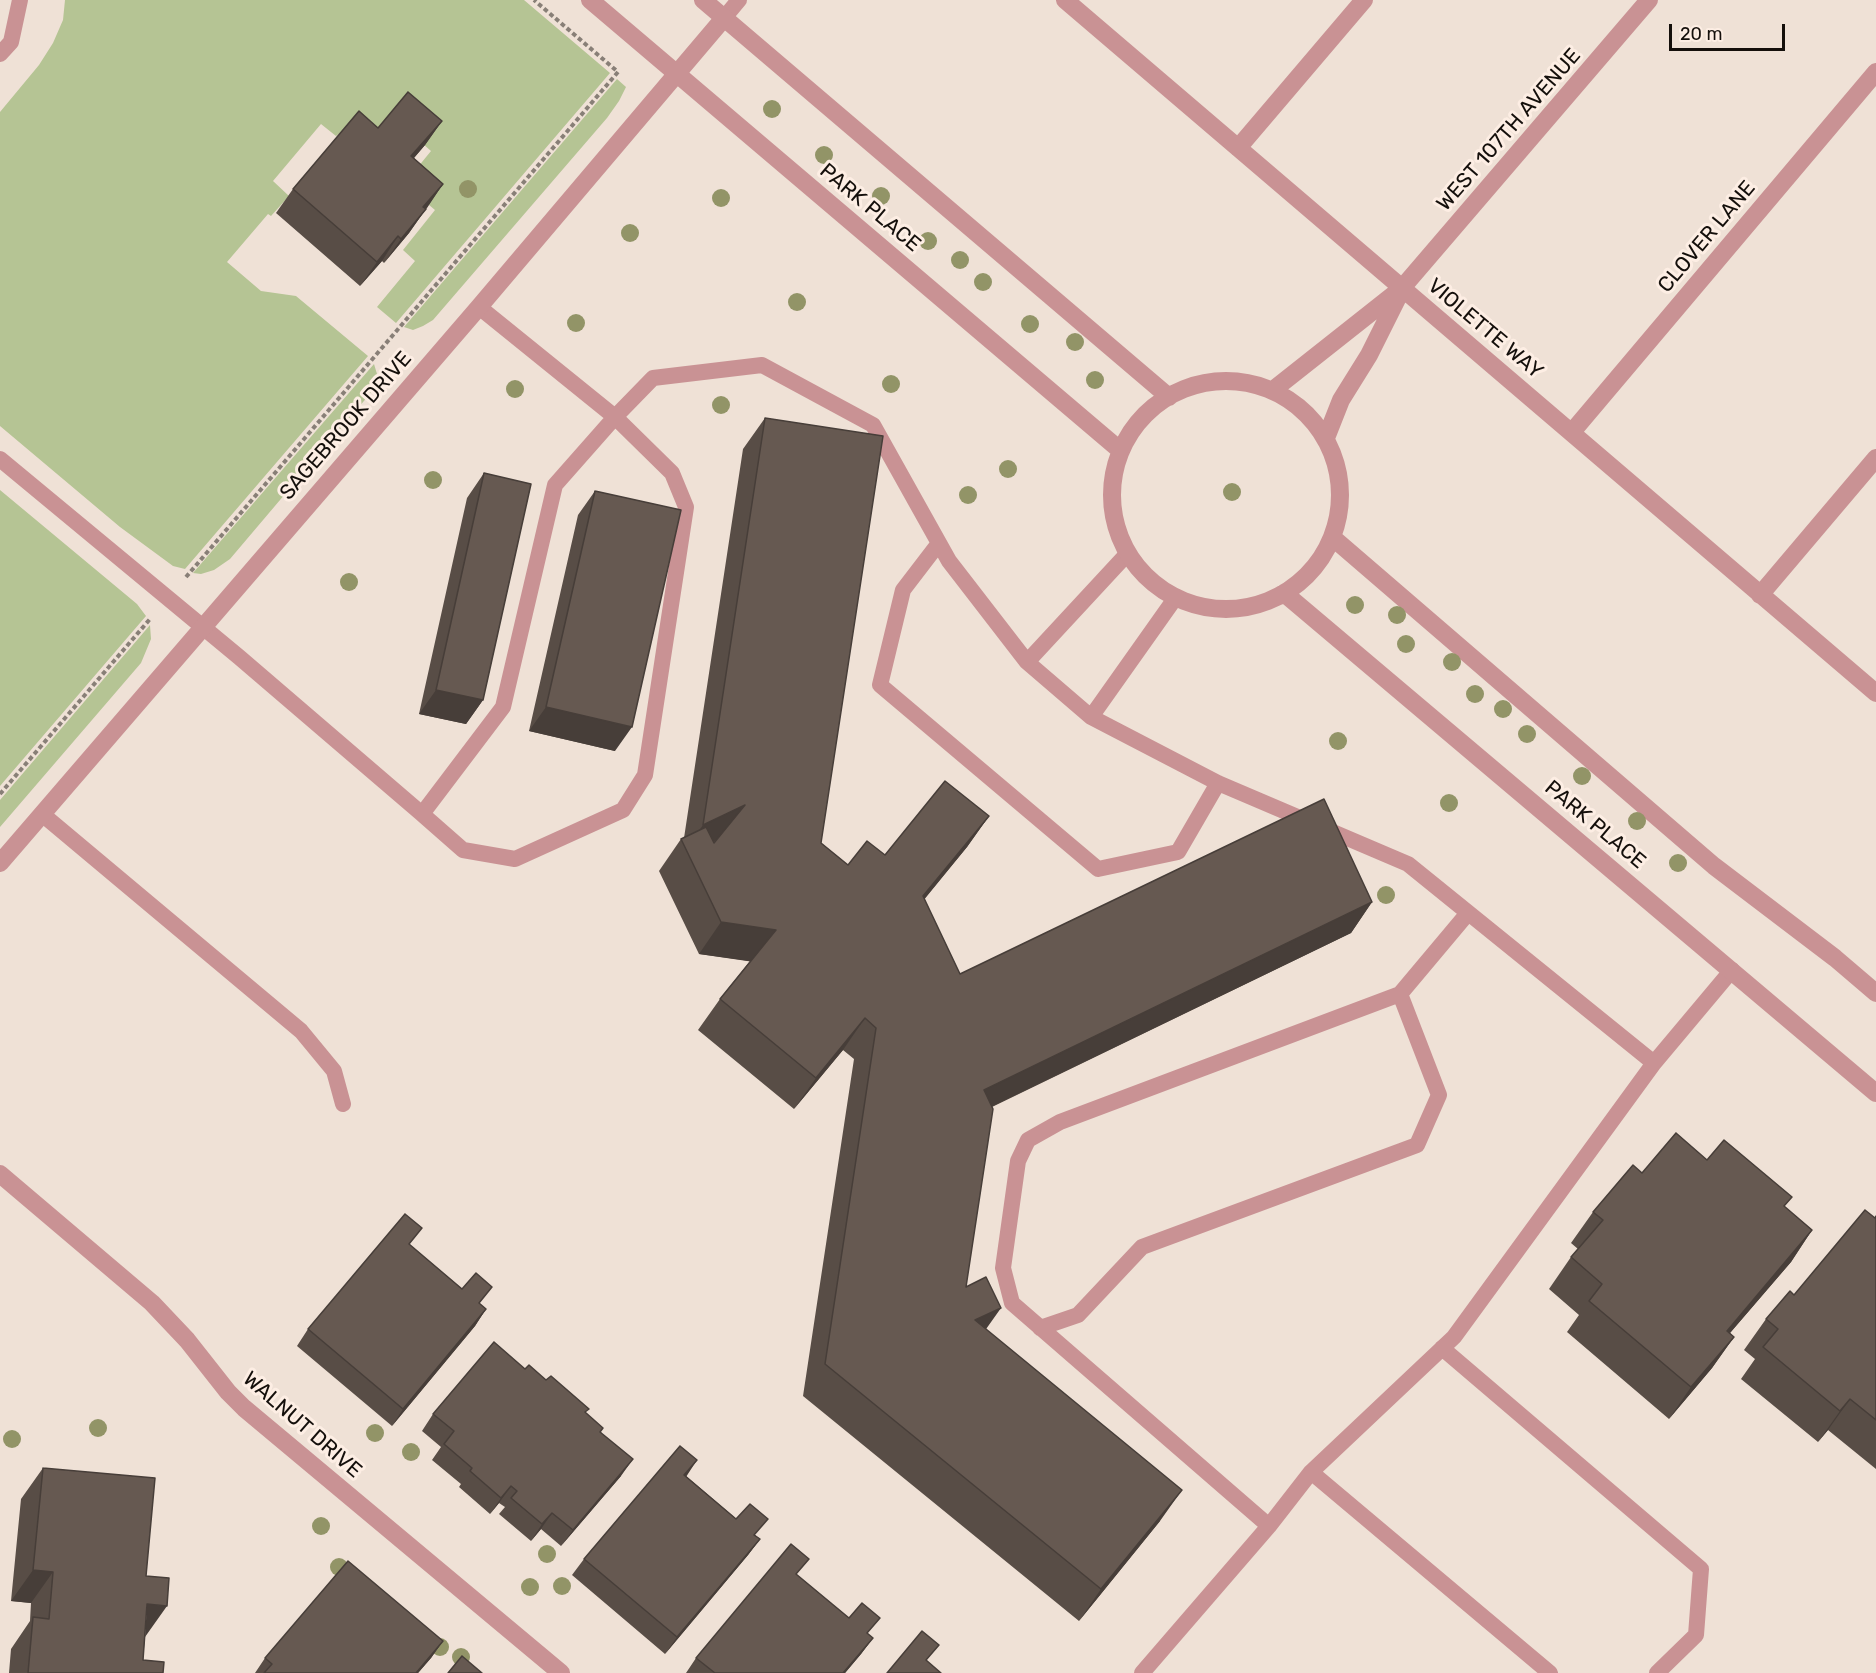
<!DOCTYPE html>
<style>
body{margin:0}
#map{position:relative;width:1876px;height:1673px;overflow:hidden;background:#efe1d6;font-family:Rubik,sans-serif}
canvas{display:block}
.scale{position:absolute;left:1669px;top:24px;width:116px;height:27px;box-sizing:border-box;border:3px solid #140f0b;border-top:0;padding-left:8px;font-size:18px;line-height:21px;white-space:nowrap;color:#140f0b;-webkit-text-stroke:4px #fdeee4;paint-order:stroke}
</style>
<div id="map">
<canvas width="1876" height="1673"></canvas>
<div class="scale">20 m</div>
</div>
<script>
const c = document.querySelector('canvas').getContext('2d');
c.lineJoin = 'round';
function fillPath(path, color) { c.fillStyle = color; c.fill(path, 'evenodd'); }
const shape = rows => new Path2D(rows.map(r => 'M' + r).join(''));
function stroke(path, color, width, dash) { c.strokeStyle = color; c.lineWidth = width; c.lineCap = dash ? 'butt' : 'round'; c.setLineDash(dash || []); c.stroke(path); }
function label(font, color, halo, rows, align = 'center') {
  c.font = font + ' Rubik,sans-serif'; c.lineWidth = 6; c.setLineDash([]); c.textBaseline = 'middle'; c.strokeStyle = halo; c.fillStyle = color; for (const [text, x, y, turn = 0] of rows) {
    c.save(); c.translate(x, y); c.rotate((+turn || 0) * Math.PI / 180); c.textAlign = isNaN(turn) ? turn : align; if (halo) c.strokeText(text, 0, 0); c.fillText(text, 0, 0); c.restore();
  }
}
fillPath(shape([
 [65,0,524,0,610,73,396,323,377,307,415,261,403,250,435,210,404,184,431,151,391,116,361,152,340,133,336,136,321,124,273,181,289,196,271,216,268,214,227,262,261,291,296,296,368,356,185,569,173,566,120,527,0,426,0,112,39,65,53,43,63,20],
 [617,79,626,87,619,101,607,118,433,320,423,326,413,330,404,327],
 [374,364,377,374,376,384,369,395,230,559,214,570,201,574,193,573],
 [0,490,137,604,146,616,0,786],
 [150,625,151,639,141,663,0,827,0,800]
]), '#b5c494');
stroke(shape([
 [186,577,618,72,534,0],
 [0,794,150,619]
]), '#887f77', 4, [4.5, 3]);
stroke(shape([
 [724,18,739,0],
 [0,54,11,42,20,0],
 [479,307,615,417,653,378,762,365,873,425,949,561,1027,662,1091,717,1218,783,1408,864,1654,1063,1732,970],
 [0,459,239,657,422,814,503,707,555,485,615,417,672,473,686,507,645,775,623,810,515,859,463,850,422,814],
 [939,543,903,590,880,685,1098,869,1178,852,1218,783],
 [1027,662,1128,553],
 [1091,717,1176,597],
 [42,814,301,1031,334,1071,343,1104],
 [1468,913,1400,994,1060,1122,1028,1140,1018,1161,1003,1268,1012,1303,1269,1526,1311,1472,1454,1337,1654,1063],
 [1040,1328,1078,1315,1142,1247,1417,1145,1439,1095,1400,994],
 [1442,1348,1701,1569,1696,1635,1657,1673],
 [1311,1472,1550,1673],
 [1142,1673,1269,1526]
]), '#c99294', 16);
stroke(shape([
 [590,0,1121,451],
 [703,0,1169,397],
 [1065,0,1876,693],
 [1238,148,1364,0],
 '1112 495a114 114 0 1 1 228 0a114 114 0 1 1-228 0Z',
 [1273,390,1402,288,1649,0],
 [1572,432,1876,72],
 [1326,438,1341,400,1369,355,1400,293],
 [1332,537,1714,866,1835,958,1876,993],
 [1284,593,1876,1093],
 [1760,595,1876,458],
 [0,863,479,307,724,18],
 [0,1174,152,1303,187,1340,228,1392,244,1408,561,1673]
]), '#c99294', 18);
c.fillStyle = '#929467';
for (const [x, y] of [
 [772,109],
 [824,155],
 [468,189],
 [881,196],
 [721,198],
 [630,233],
 [928,241],
 [960,260],
 [983,282],
 [797,302],
 [576,323],
 [1030,324],
 [1075,342],
 [1095,380],
 [891,384],
 [515,389],
 [721,405],
 [1008,469],
 [433,480],
 [1232,492],
 [968,495],
 [349,582],
 [1355,605],
 [1397,615],
 [1406,644],
 [1452,662],
 [1475,694],
 [1503,709],
 [1527,734],
 [1338,741],
 [1582,776],
 [1449,803],
 [1637,821],
 [1678,863],
 [1386,895],
 [98,1428],
 [375,1433],
 [12,1439],
 [411,1452],
 [321,1526],
 [547,1554],
 [339,1567],
 [562,1586],
 [530,1587],
 [440,1647],
 [461,1657]
]) { c.beginPath(); c.arc(x, y, 9, 0, 2 * Math.PI); c.fill(); }
fillPath(shape([
 [442,121,425,145,414,158,443,184,409,233,384,263,382,261,360,286,276,213,293,189,378,128],
 [765,418,821,843,848,865,885,855,989,816,967,847,924,899,960,974,1372,902,1351,933,992,1107,966,1287,986,1329,1160,1521,1079,1621,803,1396,854,1059,843,1050,794,1109,698,1030,720,999,750,961,699,954,659,871,681,839,684,838,743,449],
 [484,473,483,700,466,724,419,714,467,498],
 [595,491,615,751,529,731,578,515],
 [1707,1160,1785,1207,1812,1230,1791,1262,1730,1333,1734,1337,1712,1368,1669,1419,1567,1332,1579,1315,1549,1289,1571,1257,1578,1249,1571,1243,1593,1212,1642,1173],
 [1876,1216,1876,1469,1828,1430,1818,1442,1741,1379,1755,1359,1744,1350,1766,1319,1794,1295],
 [410,1245,486,1309,475,1326,392,1426,297,1346,308,1329],
 [525,1369,586,1413,601,1432,621,1476,561,1546,541,1529,531,1541,499,1514,505,1507,499,1503,490,1514,459,1487,461,1484,432,1460,441,1447,422,1431,433,1414],
 [43,1468,146,1576,145,1637,143,1660,163,1673,9,1673,11,1649,30,1621,31,1603,11,1601,21,1499],
 [686,1476,760,1539,748,1555,665,1654,572,1575,584,1559],
 [797,1575,873,1638,861,1654,845,1673,686,1673,696,1658],
 [443,1641,431,1658,418,1673,255,1673,265,1658]
]), '#584d46');
fillPath(shape([
 [442,121,425,145,395,180,411,156],
 [443,184,427,208,406,231,423,207],
 [426,209,409,233,384,263,401,239],
 [398,236,382,261,360,286,377,262],
 [436,690,483,700,466,724,419,714],
 [546,707,632,727,615,751,529,731],
 [745,805,723,837,688,853,686,849,703,825],
 [989,816,967,847,901,928,923,896],
 [1372,902,1351,933,962,1121,984,1090],
 [721,922,776,930,754,962,699,954],
 [865,1018,843,1050,794,1109,816,1078],
 [1812,1230,1791,1262,1705,1362,1727,1331],
 [1001,1308,979,1339,975,1320],
 [486,1309,475,1326,392,1426,403,1409],
 [1734,1337,1712,1368,1669,1419,1691,1387],
 [1850,1399,1828,1430,1818,1442,1840,1411],
 [633,1459,621,1476,561,1546,573,1530],
 [697,1460,686,1477,684,1475],
 [511,1486,499,1503,490,1514,501,1498],
 [1182,1490,1160,1521,1079,1621,1101,1589],
 [552,1513,541,1529,531,1541,542,1524],
 [760,1539,748,1555,665,1654,677,1637],
 [33,1570,53,1572,31,1603,11,1601],
 [147,1604,167,1606,145,1637],
 [873,1638,861,1654,845,1673,843,1673],
 [443,1641,431,1658,418,1673,416,1673]
]), '#473e39');
const building = shape([
 [408,92,442,121,411,156,443,184,423,207,426,209,401,239,398,236,377,262,293,189,359,111,378,128,408,92],
 [765,418,883,436,821,843,848,865,867,841,885,855,945,781,989,816,923,896,960,974,1324,799,1372,902,984,1090,993,1109,966,1287,986,1277,1001,1308,975,1320,1182,1490,1101,1589,825,1364,876,1028,865,1018,816,1078,720,999,776,930,721,922,681,839,706,827,714,843,745,805,703,825,765,418],
 [484,473,531,484,483,700,436,690,484,473],
 [595,491,681,510,632,727,546,707,595,491],
 [1676,1133,1707,1160,1724,1140,1792,1197,1784,1206,1812,1230,1727,1331,1734,1337,1691,1387,1589,1301,1602,1284,1571,1257,1603,1220,1593,1212,1633,1165,1642,1173,1676,1133],
 [1865,1210,1875,1218,1876,1216,1876,1420,1850,1399,1840,1411,1763,1347,1778,1329,1766,1319,1790,1291,1794,1295,1865,1210],
 [405,1214,422,1228,409,1244,462,1289,476,1273,492,1287,479,1303,486,1309,403,1409,308,1329,405,1214],
 [494,1342,525,1369,529,1365,546,1380,551,1376,589,1409,585,1412,603,1428,600,1432,633,1459,573,1530,552,1513,542,1524,511,1498,517,1491,511,1486,501,1498,470,1471,472,1468,444,1444,454,1431,433,1414,494,1342],
 [680,1446,697,1460,684,1475,736,1519,750,1504,768,1519,754,1535,760,1539,677,1637,584,1559,680,1446],
 [43,1468,155,1478,146,1576,169,1578,167,1606,147,1604,143,1660,164,1662,163,1673,28,1673,33,1617,49,1619,53,1572,33,1570,43,1468],
 [791,1544,809,1559,796,1574,849,1618,862,1603,880,1618,867,1633,873,1638,843,1673,715,1673,696,1658,791,1544],
 [348,1561,443,1641,416,1673,264,1673,272,1664,265,1658,348,1561],
 [922,1631,939,1645,926,1660,941,1673,887,1673,922,1631],
 [462,1656,482,1673,448,1673,462,1656]
]);
fillPath(building, '#665951');
stroke(building, '#473e39', 1.5);
label('21px', '#140f0b', '#fdeee4', [
 ["WEST 107TH AVENUE",1509,130,-49],
 ["PARK PLACE",870,208,40],
 ["CLOVER LANE",1707,237,-50],
 ["VIOLETTE WAY",1485,329,40],
 ["SAGEBROOK DRIVE",346,426,-49],
 ["PARK PLACE",1595,825,40],
 ["WALNUT DRIVE",302,1425,41]
]);
</script>
